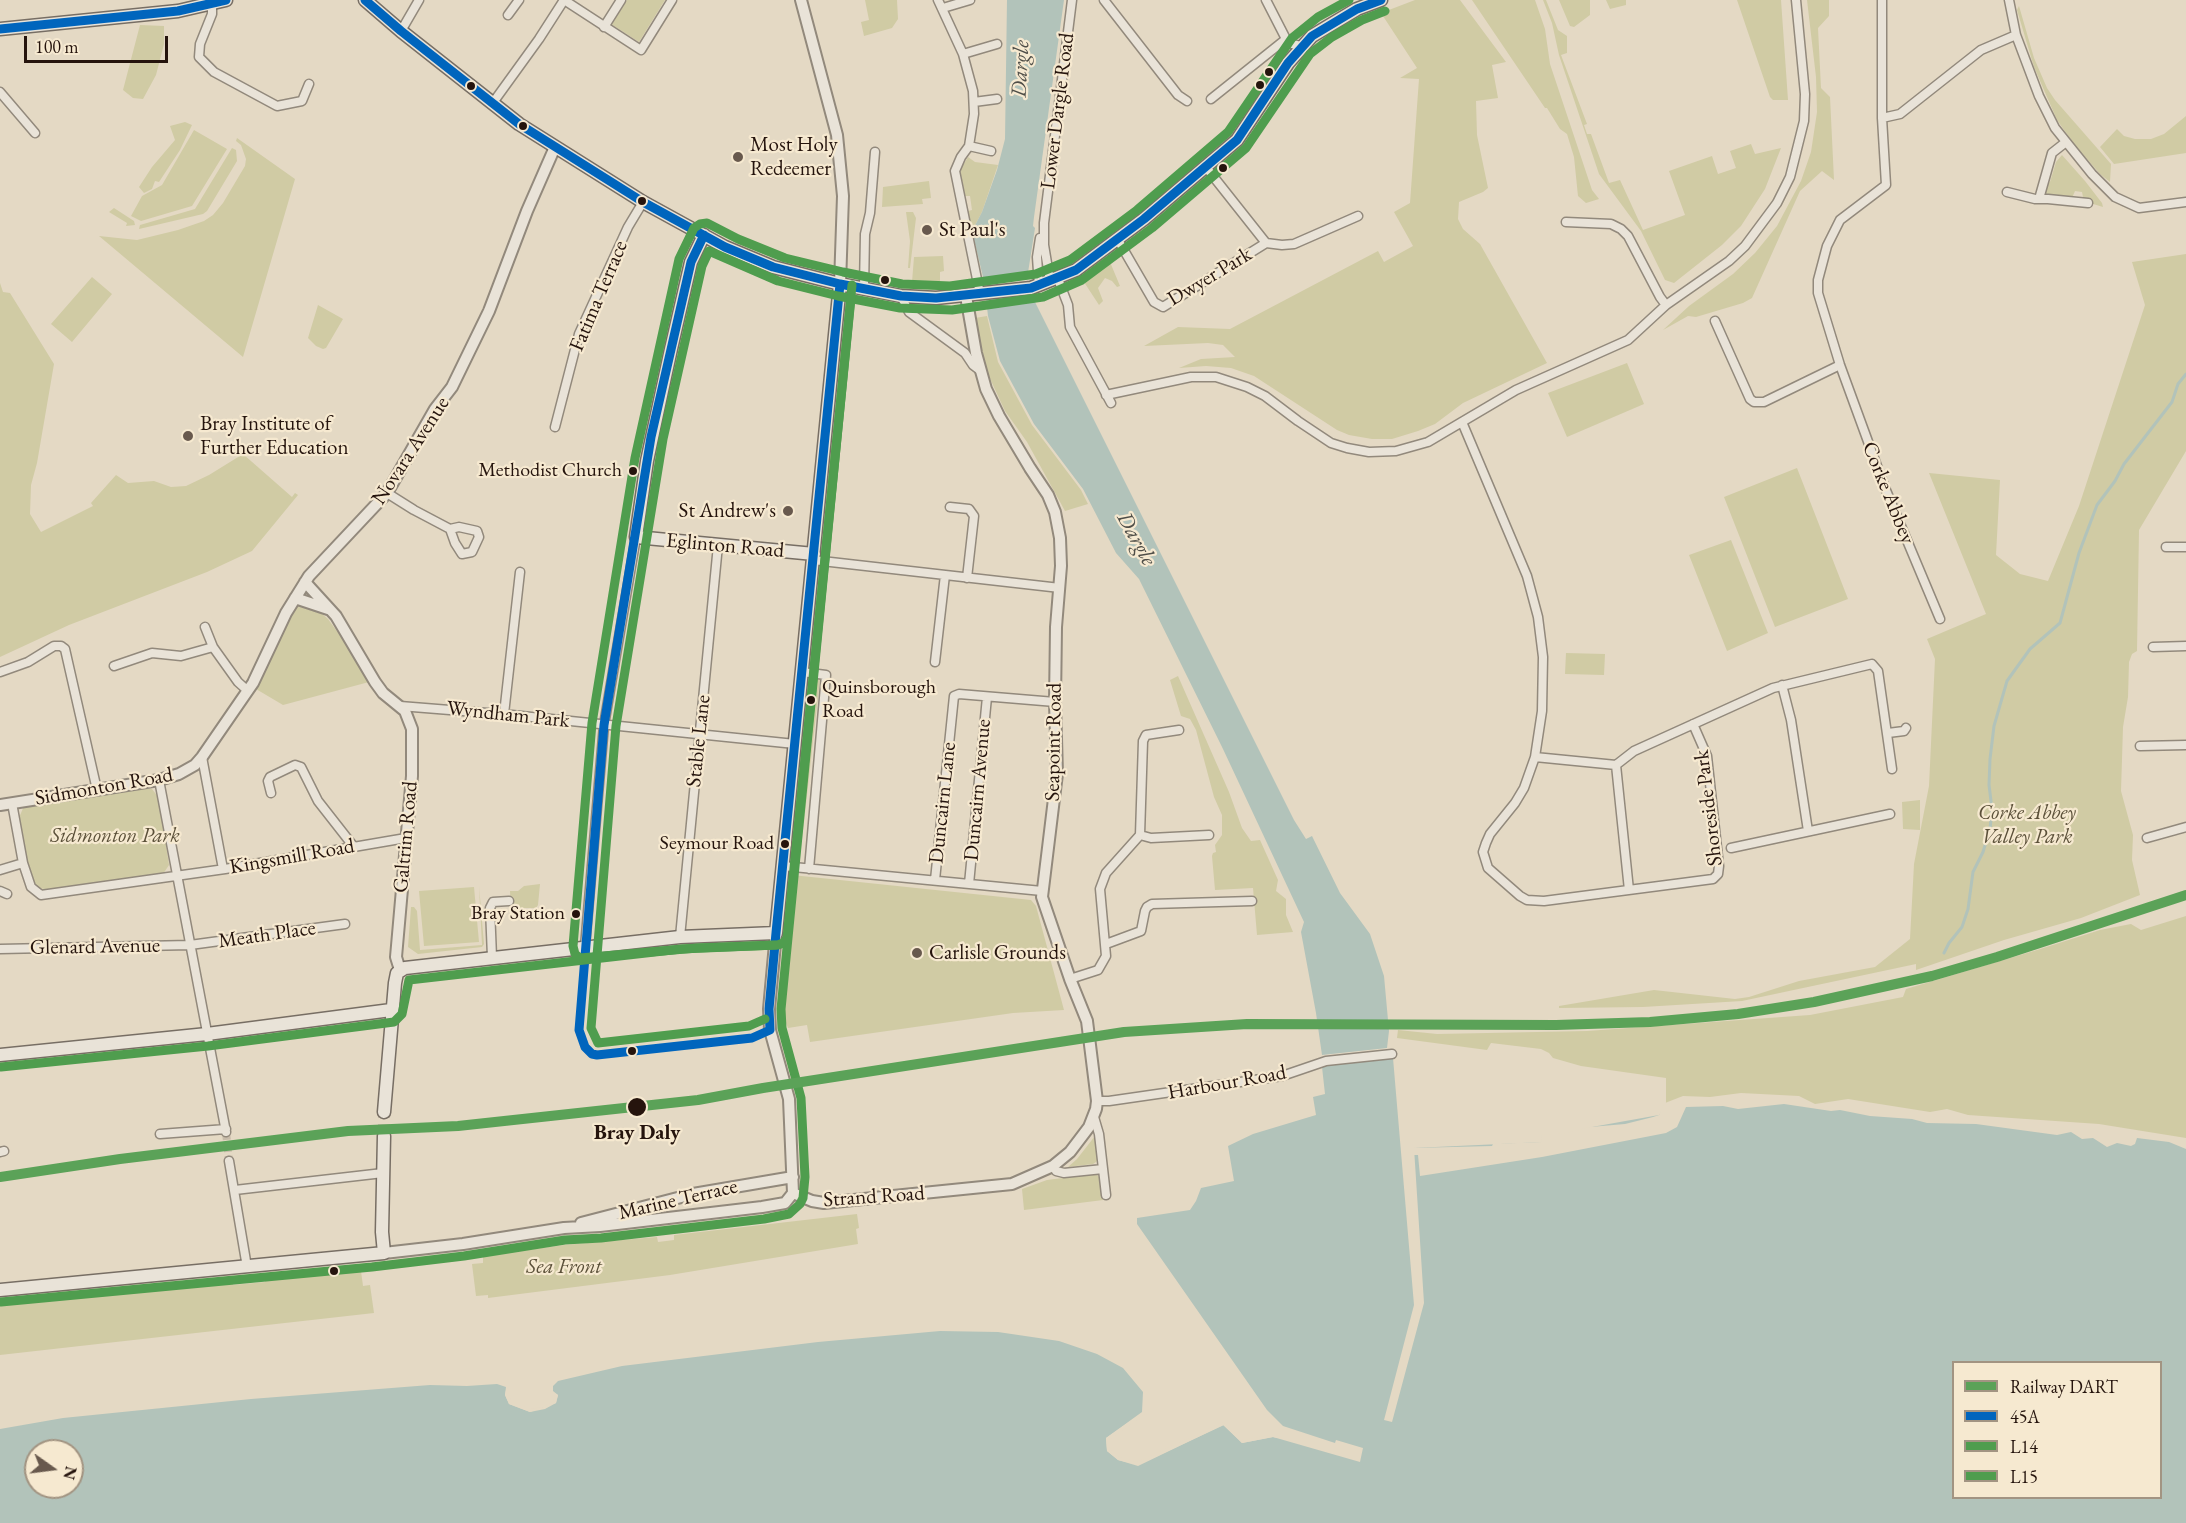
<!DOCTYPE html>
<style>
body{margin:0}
#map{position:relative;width:2186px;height:1523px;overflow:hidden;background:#e4d9c4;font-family:"EB Garamond",serif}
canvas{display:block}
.legend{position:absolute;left:1952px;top:1361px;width:210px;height:138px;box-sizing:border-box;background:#f6e9d0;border:2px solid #a29482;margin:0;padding:8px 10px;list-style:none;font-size:18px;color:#25140d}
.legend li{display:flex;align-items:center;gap:12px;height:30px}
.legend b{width:30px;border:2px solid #a29482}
.north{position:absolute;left:24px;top:1439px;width:60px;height:60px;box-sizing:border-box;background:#f6e9d0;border:2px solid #a29482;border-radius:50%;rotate:104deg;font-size:16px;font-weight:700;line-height:24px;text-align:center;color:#25140d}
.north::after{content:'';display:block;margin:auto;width:21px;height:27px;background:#68594d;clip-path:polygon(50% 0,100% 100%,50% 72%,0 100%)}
.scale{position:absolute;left:24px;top:36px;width:144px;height:27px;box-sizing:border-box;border:3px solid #25140d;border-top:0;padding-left:8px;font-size:18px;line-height:21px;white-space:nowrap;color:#25140d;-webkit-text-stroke:4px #f6e9d0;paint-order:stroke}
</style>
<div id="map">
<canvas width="2186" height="1523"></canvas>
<ul class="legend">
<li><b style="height:8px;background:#5ba258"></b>Railway DART</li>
<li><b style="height:8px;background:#0065bd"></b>45A</li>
<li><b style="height:8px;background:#4f9d4e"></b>L14</li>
<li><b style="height:8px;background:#4f9d4e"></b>L15</li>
</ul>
<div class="north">N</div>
<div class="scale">100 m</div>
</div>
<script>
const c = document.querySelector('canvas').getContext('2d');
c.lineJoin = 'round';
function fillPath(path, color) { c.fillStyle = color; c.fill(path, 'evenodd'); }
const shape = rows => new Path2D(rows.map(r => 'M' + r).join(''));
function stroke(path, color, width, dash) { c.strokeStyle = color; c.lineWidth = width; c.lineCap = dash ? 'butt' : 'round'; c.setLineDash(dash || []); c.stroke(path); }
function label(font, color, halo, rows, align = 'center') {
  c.font = font + ' "EB Garamond",serif'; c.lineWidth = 4.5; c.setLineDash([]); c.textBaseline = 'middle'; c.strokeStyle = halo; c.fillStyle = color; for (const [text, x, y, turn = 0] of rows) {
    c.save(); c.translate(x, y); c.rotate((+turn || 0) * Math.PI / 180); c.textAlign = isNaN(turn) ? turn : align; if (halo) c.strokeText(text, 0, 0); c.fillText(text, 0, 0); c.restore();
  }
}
fillPath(shape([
 [627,0,665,0,639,42,611,24],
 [865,0,897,0,898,19,892,28,864,36,861,22,869,20],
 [1415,0,1460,0,1506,62,1492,65,1498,98,1476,101,1477,135,1488,188,1483,192,1459,202,1458,219,1463,229,1480,244,1547,363,1463,403,1435,424,1418,431,1392,439,1372,439,1349,435,1337,430,1254,376,1231,368,1206,366,1179,368,1201,359,1235,357,1223,345,1208,343,1144,346,1178,327,1230,329,1378,251,1384,262,1413,246,1394,212,1410,203,1419,79,1400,78,1417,68,1381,13],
 [1472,0,1535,0,1545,29,1550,64,1592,190,1599,199,1586,203,1578,196,1574,157,1567,134,1560,129,1547,108,1545,108],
 [1543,0,1546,0,1558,30,1567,36,1567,53,1561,55,1587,124,1584,125,1587,134,1591,134,1609,183,1620,180,1643,230,1685,215,1669,171,1712,156,1718,174,1736,168,1730,151,1751,144,1755,154,1781,148,1765,189,1741,226,1722,245,1674,283,1665,280,1641,231,1599,174,1559,55,1552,23],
 [1559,0,1590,0,1590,15,1574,27,1570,26],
 [1606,0,1626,0,1626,5,1610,9],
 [1737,0,1781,0,1788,100,1773,100,1770,97],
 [1807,0,1829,0,1829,16,1818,28,1821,88,1830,97,1834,180,1822,171,1800,191,1752,298,1743,303,1696,317,1688,316,1663,330,1689,306,1733,274,1755,253,1777,226,1801,181,1811,152,1817,112,1816,77],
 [2019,6,2034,58,2047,88,2055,100,2111,164,2110,182,2100,174,2074,144,2057,120,2034,67,2017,10],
 [140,25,164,26,164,44,156,75,143,99,133,98,123,90],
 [2186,116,2186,153,2114,164,2100,147,2117,129,2124,136,2135,139,2151,139,2164,134],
 [185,122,192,125,180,150,159,182,155,181,152,189,144,193,139,187,152,167,175,140,170,126],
 [194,130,227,149,192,206,141,221,131,216,142,196,162,185],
 [237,138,295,179,243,357,99,236,137,240,178,230,204,221,213,215,223,203,245,166,246,159,241,145,236,141],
 [232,148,236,150,237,161,207,211,203,214,139,229,140,225,195,209],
 [2062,155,2085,181,2102,203,2103,207,2090,203,2083,197,2082,192,2075,191,2072,198,2049,196,2045,193,2046,184,2050,182,2056,162],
 [968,157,975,162,998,165,982,212,972,231,968,211,972,210,970,196,965,196,960,170],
 [929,181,931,198,922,199,923,204,882,207,883,187],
 [114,208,134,221,135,225,126,226,127,223,109,212],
 [906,212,913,212,916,218,910,268,908,268,910,241],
 [2186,254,2186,451,2139,530,2137,651,2132,654,2129,662,2128,697,2123,727,2121,791,2133,835,2132,860,2140,895,2081,918,2004,940,1916,970,1916,964,1742,1001,1643,1007,1559,1008,1559,1006,1654,990,1735,999,1749,997,1799,981,1875,967,1910,939,1914,864,1929,786,1935,659,1927,639,1986,614,1929,473,2000,480,1996,555,2020,574,2048,581,2079,506,2145,305,2132,262],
 [943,256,944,271,940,272,940,285,912,282,914,257],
 [1110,262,1120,286,1117,287,1112,281,1105,278,1098,288,1103,301,1099,305,1082,279],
 [92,277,112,294,72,342,51,324],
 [0,283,3,292,10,293,54,364,37,463,31,485,30,514,41,532,93,506,91,503,116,475,128,483,154,481,171,487,186,486,209,475,243,454,292,497,295,493,298,495,252,551,207,572,69,625,0,657],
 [318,305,343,319,326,348,323,349,316,346,308,338],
 [987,316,998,362,1032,425,1081,490,1088,504,1065,511,1027,442,1005,411,986,370,975,318],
 [1627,363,1644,404,1567,437,1548,393],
 [1797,468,1848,599,1775,627,1724,497],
 [1731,540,1768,633,1727,651,1689,555],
 [297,604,314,607,328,619,350,649,369,682,283,705,256,689,280,634],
 [1566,653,1605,654,1604,675,1565,674],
 [1178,676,1229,792,1242,828,1251,841,1260,840,1278,880,1276,891,1286,899,1286,915,1293,932,1257,935,1253,888,1215,890,1212,856,1213,853,1216,852,1215,845,1222,835,1222,815,1214,797,1196,730,1190,719,1181,716,1170,680],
 [811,678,820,679,800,858,791,857],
 [138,788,152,789,159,798,169,865,163,874,52,890,37,888,26,864,18,820,24,806],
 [1920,800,1920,830,1903,829,1902,802],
 [792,875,1031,900,1036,906,1064,1010,1013,1013,810,1042,807,1025,788,1028,781,1011],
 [540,884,538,905,536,908,511,908,510,891,518,891,524,886],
 [479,886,484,944,482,947,418,954,408,947,411,907,414,907,417,911,420,950,482,945],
 [474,887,479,942,424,946,419,891],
 [2186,916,2186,1141,1941,1114,1815,1107,1666,1106,1666,1078,1581,1066,1553,1058,1549,1053,1541,1049,1491,1043,1487,1050,1397,1038,1398,1030,1437,1034,1587,1031,1810,1015,1903,997,1906,989,2037,950,2100,930,2131,924,2141,930],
 [1095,1136,1098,1158,1096,1162,1093,1164,1068,1167,1077,1159],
 [1094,1174,1097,1175,1101,1179,1103,1200,1024,1210,1022,1189,1047,1180],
 [857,1214,859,1228,856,1229,858,1244,670,1275,488,1298,488,1295,476,1296,472,1264,483,1263,483,1256,564,1245,657,1237,658,1242,674,1240,674,1235],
 [361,1271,363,1286,370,1285,374,1313,0,1355,0,1302,233,1282,233,1285,265,1282,265,1279]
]), '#d0cba4');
fillPath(shape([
 [1007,0,1064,0,1034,217,1033,226,1035,228,1027,279,1032,296,1294,820,1306,839,1312,836,1340,893,1370,934,1384,976,1389,1031,1387,1048,1322,1055,1316,1013,1301,932,1304,922,1223,749,1139,579,1116,553,1083,489,1034,424,1000,361,988,316,984,281,972,231,982,212,997,170,1005,139],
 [1393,1058,1414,1305,1384,1420,1392,1422,1424,1303,1414,1148,1543,1142,1592,1127,1659,1115,1666,1106,1741,1096,1815,1107,1929,1115,1954,1114,2186,1141,2186,1523,0,1523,0,1429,63,1418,251,1399,430,1385,467,1386,497,1384,506,1387,505,1395,509,1404,530,1412,556,1403,558,1395,553,1391,553,1386,558,1381,622,1366,818,1342,940,1331,998,1332,1059,1341,1097,1354,1123,1368,1143,1392,1142,1412,1106,1438,1107,1451,1118,1460,1138,1465,1224,1425,1242,1443,1273,1437,1360,1462,1363,1448,1336,1440,1335,1443,1283,1426,1267,1410,1137,1224,1137,1218,1190,1210,1196,1201,1201,1188,1234,1181,1228,1146,1253,1134,1316,1115,1313,1097,1325,1094,1322,1067,1325,1064],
 [1954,1362,2160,1362,2160,1498,1954,1498],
 [36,1451,72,1451,72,1487,36,1487]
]), '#b2c3ba');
fillPath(shape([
 [1027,279,1035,295,985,300,984,282],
 [1741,1093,1799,1096,1815,1104,1848,1099,1930,1112,1947,1109,1968,1115,2099,1124,2186,1138,2186,1149,2169,1142,2137,1138,2135,1144,2131,1146,2117,1143,2107,1147,2093,1138,2082,1139,2071,1132,2057,1135,1976,1124,1927,1123,1912,1119,1870,1116,1840,1110,1831,1111,1784,1104,1738,1109,1723,1106,1686,1107,1677,1127,1666,1133,1542,1157,1420,1176,1418,1155,1413,1155,1413,1148,1492,1146,1493,1144,1541,1142,1542,1135,1567,1133,1590,1127,1625,1124,1653,1117,1659,1115,1665,1103,1683,1096,1710,1097],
 [507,1385,511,1402,530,1409,543,1407,553,1401,555,1396,550,1391,558,1395,556,1403,545,1409,530,1412,509,1404,505,1395],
 [1145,1411,1144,1415,1109,1440,1110,1449,1119,1457,1137,1462,1223,1422,1243,1440,1273,1434,1276,1434,1277,1438,1273,1437,1242,1443,1223,1425,1138,1466,1118,1460,1107,1451,1106,1438]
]), '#e4d9c4');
stroke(shape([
 [1944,953,1949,943,1962,927,1968,909,1973,872,1983,852,1990,829,1992,809,1989,785,1990,759,1994,726,2007,681,2030,649,2060,623,2079,553,2097,505,2115,481,2124,464,2172,402,2178,384,2186,374]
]), '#b2c3ba', 3);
stroke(shape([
 [226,1132,229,1161]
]), '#c7bba9', 8, [8, 4]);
stroke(shape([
 [384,1136,384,1112]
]), '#c7bba9', 12, [12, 6]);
const minor = shape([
 [564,0,641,50,672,0],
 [938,0,963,54,973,91,974,114,969,146,961,157,955,171,980,294],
 [1104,0,1178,95,1187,101],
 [1266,0,1286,39,1292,44,1301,46],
 [1882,0,1882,118],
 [2009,0,2016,35,2039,96,2055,128,2092,174,2115,197,2139,208,2186,202],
 [212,4,212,14,200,44,199,57,214,72,277,106,302,101,309,84],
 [943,8,970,0],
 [508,15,519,0],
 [604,27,621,0],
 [401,31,419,0],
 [963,54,997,44],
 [0,92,35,133],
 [1211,99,1286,39],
 [974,102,997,99],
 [492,104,539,39,564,0],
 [969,146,991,151],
 [1205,166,1266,243,1282,245,1294,244,1358,216],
 [2007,192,2035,199,2048,199,2088,203],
 [2039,199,2052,153,2066,142],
 [1566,222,1611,224,1621,229,1628,236,1660,297,1666,305],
 [1118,240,1154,302,1163,307,1266,243],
 [1058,279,1068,305,1070,327,1111,403],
 [1050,281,1044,245,1044,223,1072,0],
 [1039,286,1037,257,1040,238],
 [864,288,865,234,870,213,875,152],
 [901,296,909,312,965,353,973,365,981,371],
 [1715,321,1750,399,1754,402,1764,402,1840,365],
 [1106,395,1191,377,1216,377,1247,387,1265,396,1298,421,1331,443,1347,448,1369,452,1396,451,1428,442,1516,390,1628,340,1666,305,1729,261,1745,246,1777,203,1790,177,1804,121,1805,94,1796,0],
 [1462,422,1527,576,1538,617,1543,657,1542,711,1535,757,1524,788,1515,803,1490,834,1486,843,1483,852,1488,868,1520,896,1527,900,1544,901,1713,879,1718,874,1719,866,1707,756,1693,724],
 [555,427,579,334,628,227,643,202],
 [387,493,414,510,450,529,459,527,477,531,479,537,472,552,462,554,455,543,450,529],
 [950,507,969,509,974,516,967,578],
 [2166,547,2186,547],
 [813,560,1060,588],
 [1940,619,1885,488,1840,365,1818,293,1818,280,1827,246,1840,220,1886,185,1882,118,1900,114,1981,50,2016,35],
 [205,627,213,647,238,682,248,691],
 [2153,647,2186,646],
 [935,662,945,575],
 [114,666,152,653,181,656,213,647],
 [0,672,28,662,54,646,61,646,65,649,97,790],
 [802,672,826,675,809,869],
 [1782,685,1791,720,1808,831],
 [400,706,512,715,795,744],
 [504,714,520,572],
 [1888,733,1904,731,1906,728],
 [2140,746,2186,745],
 [202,757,223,869],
 [1535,757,1616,765,1634,751,1773,688,1872,664,1878,671,1892,769],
 [1616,765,1629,890],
 [159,780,226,1132],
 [271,793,268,781,270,777,295,765,301,767,318,801,354,847],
 [12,803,23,863,31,887,41,895,225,869,406,838],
 [1140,835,1151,838,1209,835],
 [2147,838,2186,827],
 [1731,848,1890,814],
 [783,866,1042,891],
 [0,870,23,863],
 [935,880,954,696,959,694,1055,702],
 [969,884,987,697],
 [0,891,7,894],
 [680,937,718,545],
 [1106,944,1141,931,1145,911,1147,907,1152,904,1252,901],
 [585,947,604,725,636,537],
 [0,949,190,945,345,924],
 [492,957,490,908,493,902,509,901],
 [1070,979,1098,970,1106,956,1100,889,1106,873,1140,835,1143,741,1146,735,1179,730],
 [1097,1101,1109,1101,1282,1076,1326,1061,1392,1054],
 [1094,1117,1099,1134,1106,1195],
 [160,1134,226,1129],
 [0,1152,4,1151],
 [229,1161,247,1267],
 [1053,1166,1056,1171,1064,1173,1103,1169],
 [235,1190,383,1173]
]);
const tertiary = shape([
 [801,0,837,135,843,196,840,284],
 [305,582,336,616,375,682,383,693,405,711,412,729,412,776,396,957,400,970],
 [295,598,328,609],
 [0,805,159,780,179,774,195,765,202,757,253,683,286,613,309,576,387,493,435,409,452,387,489,311,527,211,555,147],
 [776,933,769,1009,770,1030,789,1099,793,1193],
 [793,1193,812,1201,824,1203,1012,1184,1053,1166,1070,1152,1089,1127,1096,1109,1097,1101,1087,1021,1070,979,1042,897,1057,774,1055,702,1056,627,1061,566,1060,538,1055,512,1048,495,1030,468,999,416,986,389,976,353,966,296],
 [581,1223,693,1194,793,1177],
 [384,1253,463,1244,564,1228,600,1226,762,1207,785,1203,793,1193]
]);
const secondary = shape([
 [365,0,401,31,519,124,643,202,725,247,773,267,840,284,901,296,936,298,1031,288,1076,270,1144,219,1237,140,1288,63,1312,36,1357,9,1381,0],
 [0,29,178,11,226,0],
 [704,235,691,262,671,349,647,461,636,537,814,554],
 [0,1055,207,1034,391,1010],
 [384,1112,395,983,397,973,405,968,680,937,776,933,840,284],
 [0,1290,384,1253,382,1232,384,1136]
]);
stroke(minor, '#92897c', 11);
stroke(tertiary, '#92897c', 14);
stroke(secondary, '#776e64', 15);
stroke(minor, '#e9e3d8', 8);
stroke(tertiary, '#e9e3d8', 10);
stroke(secondary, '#e9e3d8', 12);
stroke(shape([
 [365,0,401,31,519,124,643,202,725,247,773,267,840,284,901,296,936,298,1031,288,1076,270,1144,219,1237,140,1288,63,1312,36,1357,9,1381,0],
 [0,29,178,11,226,0],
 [704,235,691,262,651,437,604,725,579,1030,585,1047,592,1054,597,1055,752,1038,770,1030],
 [770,1030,769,1009,776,933,840,284]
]), '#0065bd', 9);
stroke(shape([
 [765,1019,749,1026,598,1043,591,1028,616,726,663,439,702,266,709,251,778,281,838,296,900,308,952,310,1043,297,1082,280,1152,228,1246,148,1310,54,1332,37,1362,20,1385,11],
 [1,1067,208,1046,394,1022,402,1014,409,980,681,949,776,945],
 [1,1302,372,1267,464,1256,565,1240,601,1238,764,1219,789,1214,800,1204,803,1198,805,1177,801,1098,782,1028,781,1009,852,285]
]), '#4f9d4e', 9);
stroke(shape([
 [851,298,787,938,783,943,778,945,697,948,580,958,575,954,573,946,592,723,635,458,679,259,694,228,700,224,707,223,738,239,785,258,843,272,902,284,950,286,1036,274,1070,260,1137,210,1228,132,1292,38,1318,17,1349,0]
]), '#4f9d4e', 9);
stroke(shape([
 [0,1177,120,1159,348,1131,458,1126,698,1100,763,1088,1124,1032,1247,1024,1556,1025,1650,1022,1738,1014,1814,1002,1932,976,1997,957,2186,895]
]), '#5ba258', 10);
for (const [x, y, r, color] of [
 [1269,72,5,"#25140d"],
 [1260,85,5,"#25140d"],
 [471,86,5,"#25140d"],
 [523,126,5,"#25140d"],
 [738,157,6,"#68594d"],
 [1223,168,5,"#25140d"],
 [642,201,5,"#25140d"],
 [927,230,6,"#68594d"],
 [885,280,5,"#25140d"],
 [188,436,6,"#68594d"],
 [633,471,5,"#25140d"],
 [788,511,6,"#68594d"],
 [811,700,5,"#25140d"],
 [785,844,5,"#25140d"],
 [576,914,5,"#25140d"],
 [917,953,6,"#68594d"],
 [632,1051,5,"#25140d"],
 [637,1107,10,"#25140d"],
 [334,1271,5,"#25140d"]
]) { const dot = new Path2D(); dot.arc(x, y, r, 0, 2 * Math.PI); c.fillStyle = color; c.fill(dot); stroke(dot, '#f6e9d0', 2); }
label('20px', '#25140d', '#f6e9d0', [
 ["Methodist Church",622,471],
 ["Quinsborough",822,688,"left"],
 ["Road",822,712,"left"],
 ["Seymour Road",774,844],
 ["Bray Station",565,914]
], 'right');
label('21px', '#25140d', '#f6e9d0', [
 ["Lower Dargle Road",1058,111,-83],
 ["Dwyer Park",1210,277,-31],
 ["Fatima Terrace",599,296,-67],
 ["Novara Avenue",411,451,-57],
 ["Corke Abbey",1888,493,68],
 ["Eglinton Road",725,546,5],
 ["Wyndham Park",508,715,6],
 ["Stable Lane",699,741,-84],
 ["Seapoint Road",1054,742,-89],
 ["Sidmonton Road",104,787,-10],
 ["Duncairn Avenue",978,790,-85],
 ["Duncairn Lane",943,803,-84],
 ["Shoreside Park",1709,808,-97],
 ["Galtrim Road",406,837,-85],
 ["Kingsmill Road",292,857,-10],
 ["Meath Place",267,935,-8],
 ["Glenard Avenue",95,947,-1],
 ["Harbour Road",1227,1083,-10],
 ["Strand Road",874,1197,-4],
 ["Marine Terrace",678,1200,-13]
]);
label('21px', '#25140d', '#f6e9d0', [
 ["Most Holy",750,145],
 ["Redeemer",750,169],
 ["St Paul's",939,230],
 ["Bray Institute of",200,424],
 ["Further Education",200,448],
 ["St Andrew's",776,511,"right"],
 ["Carlisle Grounds",929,953]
], 'left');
label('italic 21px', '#5b5039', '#f6e9d0', [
 ["Corke Abbey",2027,813],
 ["Valley Park",2027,837],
 ["Sidmonton Park",115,836],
 ["Sea Front",564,1267]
]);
label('bold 21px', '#25140d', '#f6e9d0', [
 ["Bray Daly",637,1133]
]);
label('italic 22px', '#4f4e48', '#f6e9d0', [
 ["Dargle",1021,69,-87],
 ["Dargle",1136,539,61]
]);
</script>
